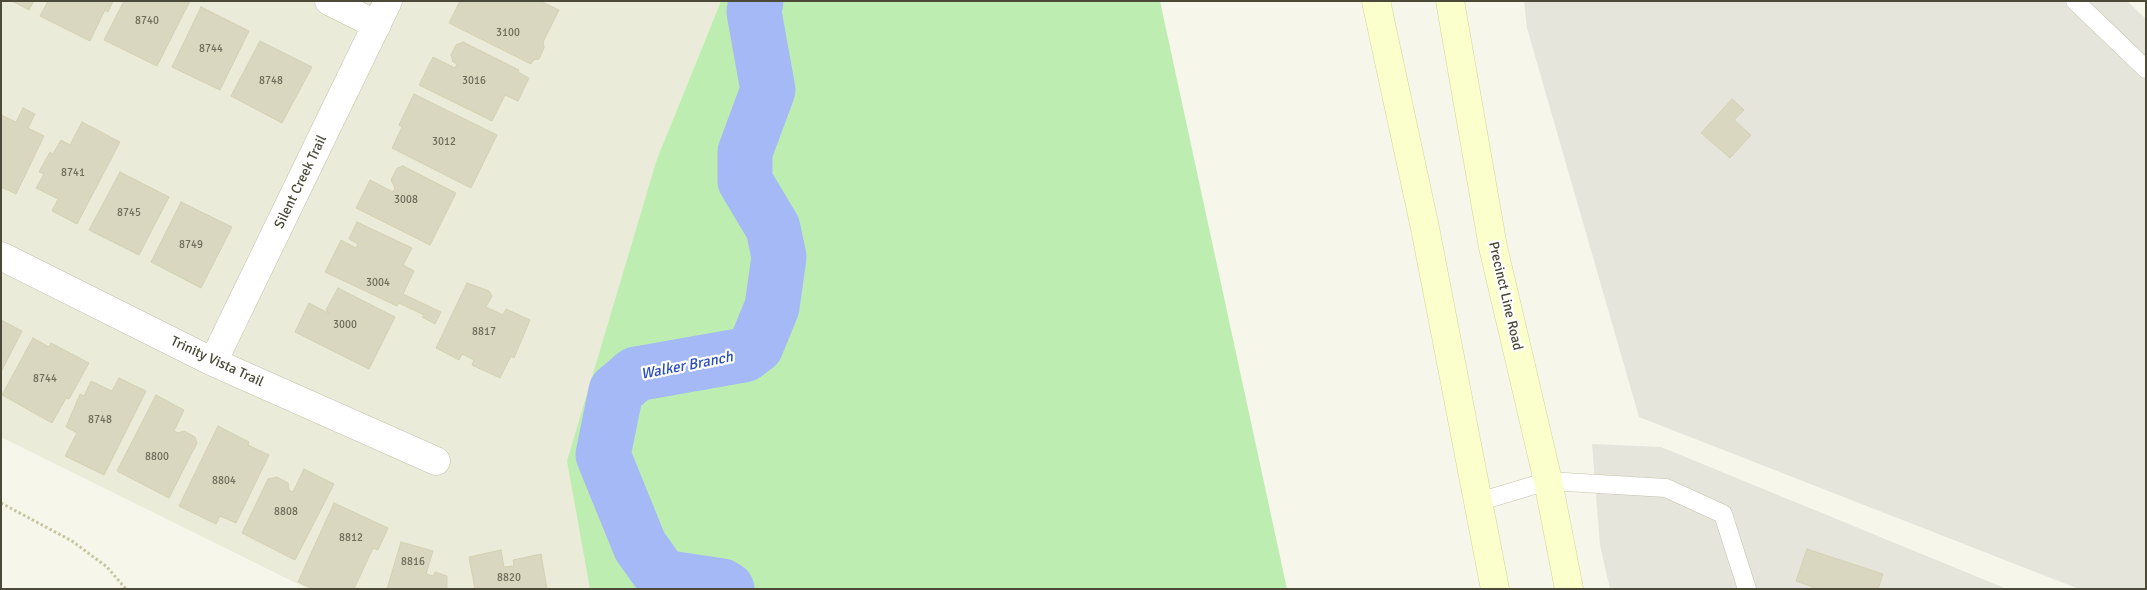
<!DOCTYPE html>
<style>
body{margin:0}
#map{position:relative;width:2147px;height:590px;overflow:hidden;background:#f6f6eb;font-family:Signika,sans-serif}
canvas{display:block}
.frame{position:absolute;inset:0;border:2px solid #4b4a38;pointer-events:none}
</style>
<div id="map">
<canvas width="2147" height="590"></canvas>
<div class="frame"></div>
</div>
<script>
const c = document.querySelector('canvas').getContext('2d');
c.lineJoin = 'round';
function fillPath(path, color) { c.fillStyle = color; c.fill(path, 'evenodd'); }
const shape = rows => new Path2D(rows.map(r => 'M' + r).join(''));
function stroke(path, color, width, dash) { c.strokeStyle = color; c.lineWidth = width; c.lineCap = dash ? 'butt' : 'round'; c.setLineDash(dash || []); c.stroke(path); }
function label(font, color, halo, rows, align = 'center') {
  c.font = font + ' Signika,sans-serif'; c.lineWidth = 4.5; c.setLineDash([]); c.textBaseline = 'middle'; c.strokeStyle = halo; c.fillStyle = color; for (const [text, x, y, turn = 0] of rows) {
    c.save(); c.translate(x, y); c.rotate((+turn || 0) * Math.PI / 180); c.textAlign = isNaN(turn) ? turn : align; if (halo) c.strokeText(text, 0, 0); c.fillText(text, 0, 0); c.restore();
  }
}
fillPath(shape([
 [1,1,721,1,657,159,612,589,308,589,1,437]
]), '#eaebd9');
fillPath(shape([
 [1524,1,2127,1,2146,19,2146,589,2079,589,1639,417,1527,28],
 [1592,444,1661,447,2007,589,1610,589,1600,545]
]), '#e6e5dc');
fillPath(shape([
 [721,1,1160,1,1287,589,590,589,567,461,657,159]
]), '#beedb2');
stroke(shape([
 [727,589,722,586,662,577,640,546,603,455,616,391,636,374,744,355,756,346,772,307,779,257,773,228,745,181,745,152,768,90,754,12,756,1]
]), '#a4b9f6', 55);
const building = shape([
 [12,1,34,1,29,10,12,1],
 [48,1,113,1,108,12,105,10,90,41,40,16,48,1],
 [124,1,190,1,157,66,104,40,124,1],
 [460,1,540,1,559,10,543,42,544,48,539,59,533,60,531,64,449,23,460,1],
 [201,7,249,31,220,90,172,67,201,7],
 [260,41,312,67,282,123,231,96,260,41],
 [463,42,519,70,518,72,529,78,518,101,505,95,492,121,419,85,433,57,455,68,457,64,453,62,451,55,456,45,463,42],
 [414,94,497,135,471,188,392,148,402,127,399,125,414,94],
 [1732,99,1744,110,1734,120,1751,135,1730,158,1701,133,1732,99],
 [23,108,35,114,28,128,44,136,16,194,1,187,1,115,16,122,23,108],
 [82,122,120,142,77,224,52,211,58,199,36,188,44,174,39,172,50,152,53,154,61,140,70,145,82,122],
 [403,166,456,193,430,245,356,208,370,180,393,192,395,188,391,180,397,168,403,166],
 [120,172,169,197,139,255,89,230,120,172],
 [181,202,232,227,201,288,151,262,181,202],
 [357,222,412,248,403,265,414,271,403,294,441,312,435,324,422,317,424,315,399,303,397,306,325,272,341,240,356,248,358,244,349,239,357,222],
 [467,283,489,291,492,296,486,307,503,315,506,309,530,320,514,358,511,356,500,378,472,365,474,360,462,354,459,360,436,348,467,283],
 [338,288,395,317,369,369,295,332,309,303,330,314,326,310,338,288],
 [1,320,22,331,1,372,1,320],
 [33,338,49,347,51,343,89,363,69,399,66,398,52,423,2,395,33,338],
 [119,378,146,391,104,475,65,456,77,433,66,427,80,394,84,396,91,381,112,391,119,378],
 [156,395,184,410,174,431,178,433,184,431,195,437,197,443,169,498,117,471,156,395],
 [218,426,249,442,248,445,269,455,236,523,220,516,216,524,179,506,218,426],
 [304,469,334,484,295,560,242,533,268,479,277,477,288,483,289,490,293,492,304,469],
 [334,503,388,528,378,550,373,548,354,589,313,589,298,582,334,503],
 [401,542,433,551,426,574,433,576,435,572,447,576,447,589,387,589,401,542],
 [1807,549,1883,574,1878,589,1818,589,1796,581,1807,549],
 [501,550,504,567,514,566,513,560,541,554,547,589,475,589,469,557,501,550]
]);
fillPath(building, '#d9d7bf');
stroke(building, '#d4d2b2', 1);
const service = shape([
 [2075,1,2146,69],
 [1478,502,1548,481,1666,488,1723,514,1747,589]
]);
const minor = shape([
 [329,1,377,25],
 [1,256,213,362,436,461],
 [213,362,388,1]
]);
const secondary = shape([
 [1376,1,1425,228,1495,589],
 [1450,1,1493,247,1548,481,1569,589]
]);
stroke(service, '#c3c3ac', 19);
stroke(minor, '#c3c3ac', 29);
stroke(secondary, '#d1d696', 29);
stroke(shape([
 [1,503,72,541,107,567,126,589]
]), '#c6c59d', 3, [2.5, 2.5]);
stroke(service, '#fff', 18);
stroke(minor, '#fff', 28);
stroke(secondary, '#faffcc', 28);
label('11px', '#6e6d5a', null, [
 ["8740",147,21],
 ["3100",508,33],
 ["8744",211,49],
 ["8748",271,81],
 ["3016",474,81],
 ["3012",444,142],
 ["8741",73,173],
 ["3008",406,200],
 ["8745",129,213],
 ["8749",191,245],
 ["3004",378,283],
 ["3000",345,325],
 ["8817",484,332],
 ["8744",45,379],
 ["8748",100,420],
 ["8800",157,457],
 ["8804",224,481],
 ["8808",286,512],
 ["8812",351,538],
 ["8816",413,562],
 ["8820",509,578]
]);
label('14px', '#4b4a38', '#fff', [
 ["Silent Creek Trail",301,182,-64],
 ["Precinct Line Road",1505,296,77],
 ["Trinity Vista Trail",217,362,25]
]);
label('italic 15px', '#284dc0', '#fff', [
 ["Walker Branch",687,366,-11]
]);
</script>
